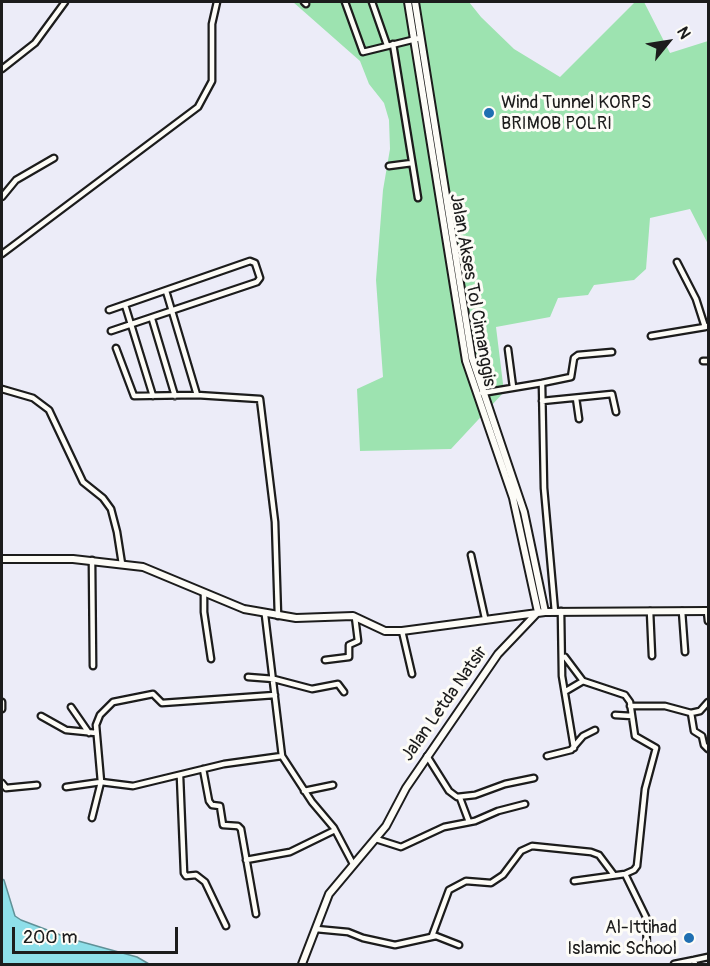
<!DOCTYPE html>
<style>
body{margin:0}
#map{position:relative;width:710px;height:966px;overflow:hidden;background:#ececf8;font-family:Pangolin,sans-serif}
canvas{display:block}
.frame{position:absolute;inset:0;border:3px solid #1c1c1c;pointer-events:none}
.north{position:absolute;left:638px;top:12px;width:60px;height:60px;-webkit-text-stroke:4px #fdfcf7;paint-order:stroke;rotate:60deg;font-size:16px;font-weight:700;line-height:24px;text-align:center;color:#1c1c1c}
.north::after{content:'';display:block;margin:auto;width:21px;height:27px;background:#1c1c1c;clip-path:polygon(50% 0,100% 100%,50% 72%,0 100%)}
.scale{position:absolute;left:12px;top:927px;width:166px;height:27px;box-sizing:border-box;border:3px solid #1c1c1c;border-top:0;padding-left:8px;font-size:18px;line-height:21px;white-space:nowrap;color:#1c1c1c;-webkit-text-stroke:4px #fdfcf7;paint-order:stroke}
</style>
<div id="map">
<canvas width="710" height="966"></canvas>
<div class="frame"></div>
<div class="north">N</div>
<div class="scale">200 m</div>
</div>
<script>
const c = document.querySelector('canvas').getContext('2d');
c.lineJoin = 'round';
function fillPath(path, color) { c.fillStyle = color; c.fill(path, 'evenodd'); }
const shape = rows => new Path2D(rows.map(r => 'M' + r).join(''));
function stroke(path, color, width, dash) { c.strokeStyle = color; c.lineWidth = width; c.lineCap = dash ? 'butt' : 'round'; c.setLineDash(dash || []); c.stroke(path); }
function label(font, color, halo, rows, align = 'center') {
  c.font = font + ' Pangolin,sans-serif'; c.lineWidth = 6; c.setLineDash([]); c.textBaseline = 'middle'; c.strokeStyle = halo; c.fillStyle = color; for (const [text, x, y, turn = 0] of rows) {
    c.save(); c.translate(x, y); c.rotate((+turn || 0) * Math.PI / 180); c.textAlign = isNaN(turn) ? turn : align; if (halo) c.strokeText(text, 0, 0); c.fillText(text, 0, 0); c.restore();
  }
}
fillPath(shape([
 [293,2,469,2,481,17,514,49,560,77,635,2,644,2,670,53,708,41,708,244,690,209,650,218,646,269,634,280,594,285,588,295,558,298,550,317,496,327,504,392,451,449,360,451,357,389,383,377,376,280,383,190,390,149,389,120,384,103,369,84,360,61]
]), '#9de3b0');
const water = shape([
 [2,879,4,880,15,916,21,920,71,939,137,957,149,964,2,964,2,879]
]);
fillPath(water, '#8edfe9');
stroke(water, '#609197', 1.5);
const street = shape([
 [304,2,306,4],
 [345,2,363,52,420,38],
 [372,2,387,45],
 [393,44,418,198],
 [2,69,35,43,65,2],
 [389,166,412,163],
 [2,197,16,180,54,158],
 [2,254,198,107,212,81,212,24,217,2],
 [677,262,696,299,705,327,708,326],
 [166,291,197,395],
 [125,305,153,396],
 [109,310,250,261,255,263,260,278,257,282,111,331],
 [152,319,175,396],
 [651,336,705,327],
 [116,348,134,396,197,395,260,399,275,522,278,616],
 [508,349,513,387],
 [703,361,708,361],
 [542,383,571,377,574,358,578,355,612,352],
 [2,389,33,398,49,410,83,482,103,498,111,509,117,532,122,564],
 [482,393,542,383,544,488,555,612],
 [576,398,579,419],
 [542,401,612,394,616,412],
 [471,555,485,618],
 [92,560,93,666],
 [204,594,204,612,211,659],
 [561,611,562,676,574,748],
 [650,611,652,656],
 [682,611,685,652],
 [707,611,708,621],
 [265,615,282,756,312,802,334,828,353,864],
 [402,631,412,674],
 [565,657,583,681],
 [325,660,349,657,349,645,358,641,355,617],
 [248,677,274,679,312,689,338,684,344,692],
 [566,691,583,681,625,695,630,702,635,736,656,748,645,789,637,866,634,870,625,874,574,881],
 [2,702,2,709],
 [630,706,665,706,691,713,700,711,708,702],
 [71,707,89,733],
 [691,713,694,731,702,736,704,745,708,749],
 [615,715,632,716],
 [41,716,66,730,96,733],
 [427,756,449,791,457,797,475,795,505,784,534,778],
 [547,756,571,750,583,736,595,730],
 [203,769,209,801,212,805,220,806,223,825,238,826,241,829,256,914],
 [180,776,184,873,186,876,196,875,205,882,226,926],
 [2,783,6,788,37,785],
 [66,787,101,782,133,786,224,764,282,756],
 [304,791,333,785],
 [460,798,469,822],
 [92,818,101,782,96,725,100,715,113,702,153,694,162,703,275,695],
 [376,839,401,847,444,827,475,821,498,811,525,804],
 [246,860,290,852,335,830],
 [625,874,646,917,647,950],
 [316,929,348,932,363,938,395,945,436,936,459,945],
 [432,936,449,890,466,881,491,883,503,875,521,851,532,846,591,852,599,855,614,875],
 [674,964,694,960],
 [695,964,694,960,708,957]
]);
const secondary = shape([
 [408,2,466,361,513,498,538,612],
 [415,2,472,358,524,512,545,612],
 [2,559,73,559,143,567,244,609,296,618,353,616,385,631,402,631,545,612,708,611],
 [302,964,329,894,386,826,406,788,498,654,537,613]
]);
stroke(street, '#1c1c1c', 9);
stroke(secondary, '#1c1c1c', 10);
stroke(street, '#fdfcf7', 4.5);
stroke(secondary, '#fdfcf7', 6);
for (const [x, y, r, color] of [
 [489,113,6,"#1f6fb2"],
 [689,938,6,"#1f6fb2"]
]) { const dot = new Path2D(); dot.arc(x, y, r, 0, 2 * Math.PI); c.fillStyle = color; c.fill(dot); stroke(dot, '#fdfcf7', 2); }
label('18px', '#1c1c1c', '#fdfcf7', [
 ["Wind Tunnel KORPS",501,103],
 ["BRIMOB POLRI",501,124],
 ["Al-Ittihad",677,928,"right"],
 ["Islamic School",677,949,"right"]
], 'left');
label('18px', '#1c1c1c', '#fdfcf7', [
 ["Jalan Akses Tol Cimanggis",472,290,80],
 ["Jalan Letda Natsir",445,704,-55]
]);
</script>
